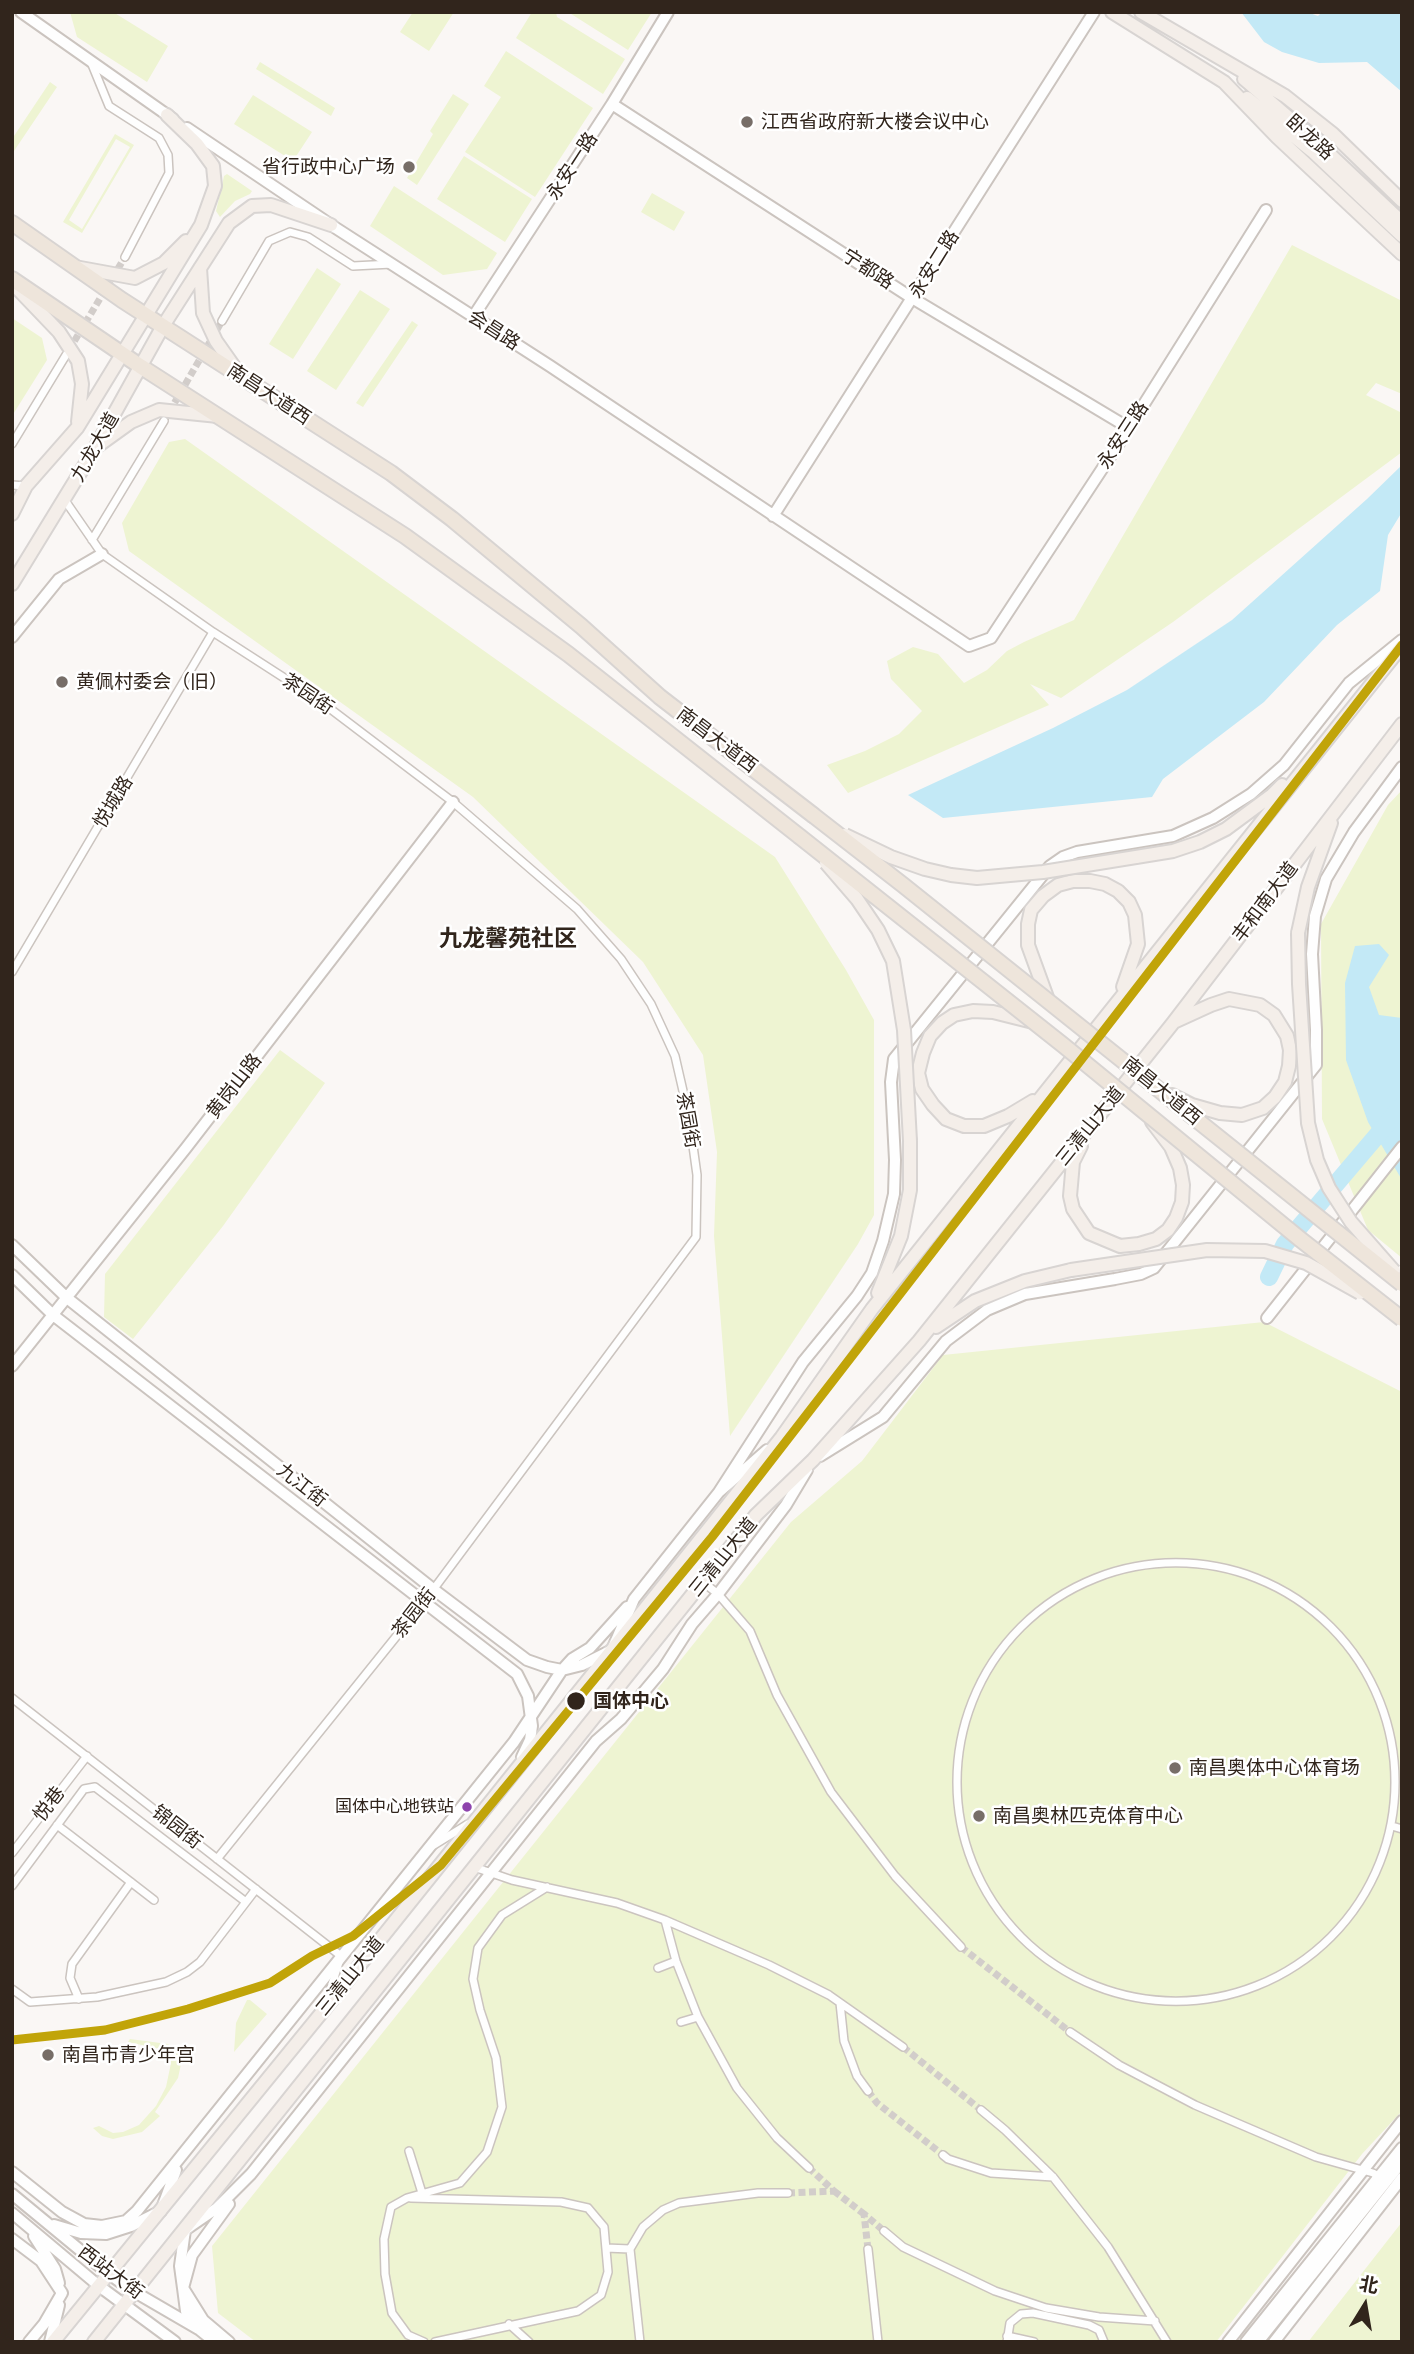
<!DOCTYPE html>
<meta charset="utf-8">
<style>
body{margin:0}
#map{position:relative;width:1414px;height:2354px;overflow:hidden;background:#faf7f5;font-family:Lato,"Noto Sans SC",sans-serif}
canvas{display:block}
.frame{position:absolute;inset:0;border:14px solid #31251c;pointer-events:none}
.north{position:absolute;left:1330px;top:2270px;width:70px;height:70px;-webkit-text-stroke:5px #fff;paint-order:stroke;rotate:11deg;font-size:19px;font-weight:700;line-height:28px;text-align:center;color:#31251c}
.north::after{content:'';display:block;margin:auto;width:24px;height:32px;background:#31251c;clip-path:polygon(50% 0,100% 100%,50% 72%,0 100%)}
</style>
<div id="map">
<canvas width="1414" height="2354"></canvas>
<div class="frame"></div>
<div class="north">北</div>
</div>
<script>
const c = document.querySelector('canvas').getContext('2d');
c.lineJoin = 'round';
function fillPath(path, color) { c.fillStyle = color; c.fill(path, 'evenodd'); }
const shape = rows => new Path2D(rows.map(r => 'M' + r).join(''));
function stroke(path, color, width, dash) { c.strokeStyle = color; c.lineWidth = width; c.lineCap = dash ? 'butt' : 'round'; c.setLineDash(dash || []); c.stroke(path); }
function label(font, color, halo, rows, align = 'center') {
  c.font = font + ' Lato,"Noto Sans SC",sans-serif'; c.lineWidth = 5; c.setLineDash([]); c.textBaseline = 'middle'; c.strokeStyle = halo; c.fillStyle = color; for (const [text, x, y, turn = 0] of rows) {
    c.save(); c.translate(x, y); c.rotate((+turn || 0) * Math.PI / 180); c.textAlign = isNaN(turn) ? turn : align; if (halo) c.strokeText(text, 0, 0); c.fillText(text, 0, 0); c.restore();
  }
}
fillPath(shape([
 [70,12,113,12,168,46,147,82,77,37],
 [413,12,454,12,429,51,400,32],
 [532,12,556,12,557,17,625,59,603,94,516,38],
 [568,12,652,12,628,50],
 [506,51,593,108,535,197,465,152,501,97,484,86],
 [260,62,335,108,331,116,256,69],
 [50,82,57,87,12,154,12,139],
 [453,94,469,104,417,185,407,178,433,134,430,131],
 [253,95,312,132,293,161,234,124],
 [115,134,134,145,82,233,63,222],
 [116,139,130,147,82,229,69,220],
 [464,156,532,199,505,242,437,199],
 [227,174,252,191,250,194,235,201,220,217,216,211,224,176],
 [394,186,497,253,487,269,443,275,370,226],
 [652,193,685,212,674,231,641,212],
 [1292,245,1402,301,1402,394,1376,383,1366,395,1402,413,1402,452,1173,622,1061,698,1030,684,1049,705,848,793,827,765,865,751,899,734,922,711,891,679,887,661,913,647,938,654,964,683,987,670,1007,651,1024,642,1074,620],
 [317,268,341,284,293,359,269,344],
 [360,290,390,309,336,390,307,371],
 [12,318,42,338,47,360,12,416],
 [412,321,418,325,363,407,356,403],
 [185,439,775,857,846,970,874,1020,874,1215,858,1244,730,1436,714,1236,717,1152,703,1055,643,962,473,797,129,551,122,523,169,442],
 [1402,790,1402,1258,1368,1230,1322,1119,1321,924,1388,805],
 [280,1050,325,1083,223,1226,133,1339,104,1317,105,1274],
 [1264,1322,1402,1392,1402,2111,1362,2154,1216,2342,256,2342,218,2313,212,2246,791,1522,862,1461,943,1355],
 [247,2000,250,2000,267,2014,234,2052,236,2023],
 [130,2039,168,2044,176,2049,180,2055,181,2064,178,2078,155,2112,160,2116,142,2132,113,2139,102,2136,93,2128,99,2126,113,2133,123,2132,139,2125,156,2106,166,2087,171,2063,168,2053,165,2050,128,2042],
 [1402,2222,1402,2342,1308,2342]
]), '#eef4d2');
fillPath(shape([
 [1241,12,1307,12,1318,16,1322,12,1402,12,1402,92,1367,62,1319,63,1282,52,1264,42],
 [1402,465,1402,512,1388,535,1380,591,1337,625,1264,702,1163,779,1152,797,943,818,908,795,1053,728,1127,690,1232,620,1367,499],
 [1379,944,1389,955,1369,987,1379,1015,1402,1018,1402,1180,1368,1122,1346,1060,1345,983,1355,946]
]), '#c3e9f6');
stroke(shape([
 [1269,1277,1285,1244,1402,1106]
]), '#c3e9f6', 18);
stroke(shape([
 [69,350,125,257],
 [164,421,222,321],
 [961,1947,1070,2032],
 [903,2047,981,2110],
 [868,2091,877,2103,943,2155],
 [834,2191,864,2214],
 [788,2193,834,2191,809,2168],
 [868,2249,864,2214,884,2231]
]), '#d2cdca', 7, [7, 3.5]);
const street = shape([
 [91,62,109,106,159,138,168,155,169,173,125,257],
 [222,321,269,241,290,232,308,237,353,266,392,264],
 [12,444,66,355],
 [12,485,26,486],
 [64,499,102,554,213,632,320,701,453,802,577,909,621,959,651,1004,675,1056,689,1117,697,1175,696,1237,424,1602,217,1859],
 [92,540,164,421],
 [12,972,213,632],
 '957 1782a219 219 0 1 1 438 0a219 219 0 1 1-438 0Z',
 [703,1582,718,1594,750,1631,777,1695,831,1792,895,1876,961,1947],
 [12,1698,341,1956,327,2000],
 [57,1825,154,1900],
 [1392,1826,1402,1829],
 [434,1845,468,1824],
 [12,1853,87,1756],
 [474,1867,512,1880,617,1903,665,1920,769,1965,829,1995,903,2047],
 [12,1886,84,1789,95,1787,246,1902],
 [665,1920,676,1961,698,2017,737,2088,777,2138,809,2168],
 [658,1968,676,1961],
 [12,1989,30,2002,97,1997,166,1982,187,1972,200,1962,256,1889],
 [79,1999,70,1978,72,1964,131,1882],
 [840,2003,844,2041,857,2076,868,2091],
 [681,2022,698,2017],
 [1070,2032,1119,2065,1195,2105,1316,2157,1373,2173,1383,2179],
 [981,2110,1005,2130,1053,2177,1108,2247,1167,2342],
 [409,2151,422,2193],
 [943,2155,948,2159,991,2173,1053,2177],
 [411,2198,561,2202,588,2208,604,2227,608,2272,601,2295,578,2311,435,2342],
 [884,2231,903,2247,995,2291,1046,2308,1099,2317,1155,2321],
 [606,2248,630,2249,643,2227,663,2210,679,2203,758,2193,788,2193],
 [630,2249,640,2342],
 [868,2249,878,2342],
 [509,2324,529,2342],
 [1007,2336,1034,2342],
 [424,2342,408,2335,392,2313,385,2274,384,2239,391,2207,407,2198,460,2183,487,2152,502,2107,496,2058,480,2010,473,1979,478,1948,502,1915,547,1887],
 [1007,2342,1010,2323,1021,2314,1033,2313,1089,2325,1099,2330,1104,2342]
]);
const secondary = shape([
 [21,12,173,119],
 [612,104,912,298,1129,428],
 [187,128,331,225,550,366,969,646,991,638,1129,428,1266,210],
 [473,317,612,104,668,12],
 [773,516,1094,12],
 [12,637,59,579,102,554],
 [12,1245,67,1298,433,1589,527,1660,547,1667,562,1670,582,1665,612,1650,634,1599,719,1492,767,1450],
 [12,1275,53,1315,517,1674,528,1696,532,1726,530,1740,522,1757],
 [1267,1318,1402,1147],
 [12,1366,186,1148,453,802],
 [820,1456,883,1417,946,1341,987,1310,1025,1294,1115,1279,1141,1274,1154,1268,1316,1065,1316,1030,1312,954,1315,916,1326,879,1354,832,1402,767],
 [719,1492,803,1362,857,1296,872,1273,883,1241,894,1194,895,1160,891,1082,894,1059,1050,866,1063,857,1077,852,1173,836,1213,818,1251,794,1284,765,1349,683,1402,640],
 [12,2172,62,2212,84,2224,102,2226,126,2221,137,2211,514,1742,562,1670,572,1659,590,1648,627,1607],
 [12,2194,109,2274,133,2291,200,2330,215,2342],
 [229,2204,192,2255,183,2288,203,2320,229,2342],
 [12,2213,99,2286,175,2342],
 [54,2225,81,2233,106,2234,131,2226,161,2211,176,2170],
 [34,2236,55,2269,59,2283],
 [12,2239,41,2261,62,2293,44,2324,29,2342],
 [200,2330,186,2311,183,2288,180,2266,185,2230,217,2208,251,2174,596,1741,621,1719,663,1669,692,1624,718,1594,786,1505,807,1470],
 [50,2342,59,2305],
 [1228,2342,1402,2121],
 [1246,2342,1402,2148],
 [1258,2342,1402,2162],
 [1274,2342,1402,2178]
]);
const primary = shape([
 [1112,12,1224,82,1277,137,1402,254],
 [1141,12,1285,96,1333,134,1402,201],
 [1244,79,1318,143,1402,222],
 [1247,98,1312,151,1402,236],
 [75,267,135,278,164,263,186,241],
 [200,268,203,313,216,341,240,375],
 [15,286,59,332,78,361,82,384,78,422],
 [99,445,131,422,159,410,218,416],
 [12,514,26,486,77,428,201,225,215,186,213,166,197,144,167,115],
 [12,584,94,450,163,326,229,223,252,206,271,205,331,225],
 [1136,857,1173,851,1200,842,1226,829,1272,795,1282,785],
 [1298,933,1308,887,1331,823],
 [1048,1000,1028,945,1028,924,1031,910,1043,896,1058,885,1073,881,1090,881,1105,884,1118,891,1129,902,1135,915,1138,944,1123,987],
 [1033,1022,993,1012,973,1011,954,1015,942,1023,930,1036,923,1053,918,1073,922,1089,933,1105,946,1119,964,1126,984,1126,1008,1116,1033,1101],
 [1172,1095,1192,1105,1220,1113,1242,1115,1263,1108,1275,1097,1285,1082,1289,1066,1290,1050,1287,1036,1274,1015,1260,1005,1229,999,1211,1005,1176,1021],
 [1081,1146,1073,1162,1070,1196,1073,1209,1089,1233,1120,1246,1139,1244,1156,1239,1168,1230,1176,1218,1182,1202,1183,1185,1180,1168,1171,1147,1152,1122],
 [878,1293,901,1236,910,1190,910,1141],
 [936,1327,975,1301,1025,1281,1071,1270],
 [53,2342,323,2011,612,1650,781,1438,872,1309,1402,646],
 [94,2342,756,1515,813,1460,919,1341,1173,1023,1402,724]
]);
const highway = shape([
 [12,223,122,300,391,473,452,519,581,626,660,697,813,815],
 [12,279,140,366,405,536,568,654,799,836]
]);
stroke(street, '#cbc4bf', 10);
stroke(secondary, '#cbc4bf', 14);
stroke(primary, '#d8d4d2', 16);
stroke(highway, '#d8d4d2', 18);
stroke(street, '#fefefe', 7);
stroke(secondary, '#fefefe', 10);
stroke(primary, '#f4eee9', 12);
stroke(highway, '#eee5db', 14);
const primaryBridge = shape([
 [845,835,891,857,925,869,951,875,977,878,1043,872,1136,857],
 [826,863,857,899,878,930,893,961,904,1030,910,1141],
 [1298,933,1299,984,1308,1123,1317,1160,1329,1188,1351,1222,1394,1271],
 [1071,1270,1207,1250,1265,1251,1306,1263,1360,1293]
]);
const highwayBridge = shape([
 [813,815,903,885,1402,1284],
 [799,836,1063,1045,1300,1239,1402,1319]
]);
stroke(primaryBridge, '#d8d4d2', 16, []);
stroke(highwayBridge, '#d8d4d2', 18, []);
stroke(primaryBridge, '#f4eee9', 12);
stroke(highwayBridge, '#eee5db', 14);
stroke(shape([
 [12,2040,105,2030,188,2009,270,1983,312,1956,353,1936,441,1865,712,1537,1402,645]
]), '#c1a409', 9);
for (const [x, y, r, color] of [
 [747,122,7,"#776e68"],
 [409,167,7,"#776e68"],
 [62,682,7,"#776e68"],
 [576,1701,10,"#31251c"],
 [1175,1768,7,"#776e68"],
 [467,1807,6,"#8e44ad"],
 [979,1816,7,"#776e68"],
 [48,2055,7,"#776e68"]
]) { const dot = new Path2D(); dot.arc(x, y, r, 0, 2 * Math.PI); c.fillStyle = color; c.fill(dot); stroke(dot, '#fff', 2.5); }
label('17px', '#31251c', '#fff', [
 ["国体中心地铁站",454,1807]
], 'right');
label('19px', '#31251c', '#fff', [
 ["江西省政府新大楼会议中心",761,122],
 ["省行政中心广场",395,167,"right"],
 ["黄佩村委会（旧）",76,682],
 ["南昌奥体中心体育场",1189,1768],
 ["南昌奥林匹克体育中心",993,1816],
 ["南昌市青少年宫",62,2055]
], 'left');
label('19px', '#31251c', '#fff', [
 ["卧龙路",1310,137,42],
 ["永安一路",572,166,-57],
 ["永安二路",934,264,-58],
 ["宁都路",868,269,33],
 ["会昌路",494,330,33],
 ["南昌大道西",269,394,33],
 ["永安三路",1123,435,-57],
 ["九龙大道",95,447,-60],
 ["茶园街",308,694,34],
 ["南昌大道西",717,740,37],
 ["悦城路",113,802,-59],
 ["丰和南大道",1265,902,-53],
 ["黄岗山路",234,1086,-52],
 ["南昌大道西",1162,1091,39],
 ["茶园街",688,1120,80],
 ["三清山大道",1090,1126,-51],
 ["九江街",302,1485,38],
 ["三清山大道",723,1557,-51],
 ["茶园街",414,1613,-52],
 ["悦巷",49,1804,-52],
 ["锦园街",177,1827,38],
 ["三清山大道",350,1976,-51],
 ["西站大街",111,2272,37]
]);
label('bold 19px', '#31251c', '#fff', [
 ["国体中心",593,1701]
], 'left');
label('bold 23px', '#31251c', '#fff', [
 ["九龙馨苑社区",508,939]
]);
</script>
